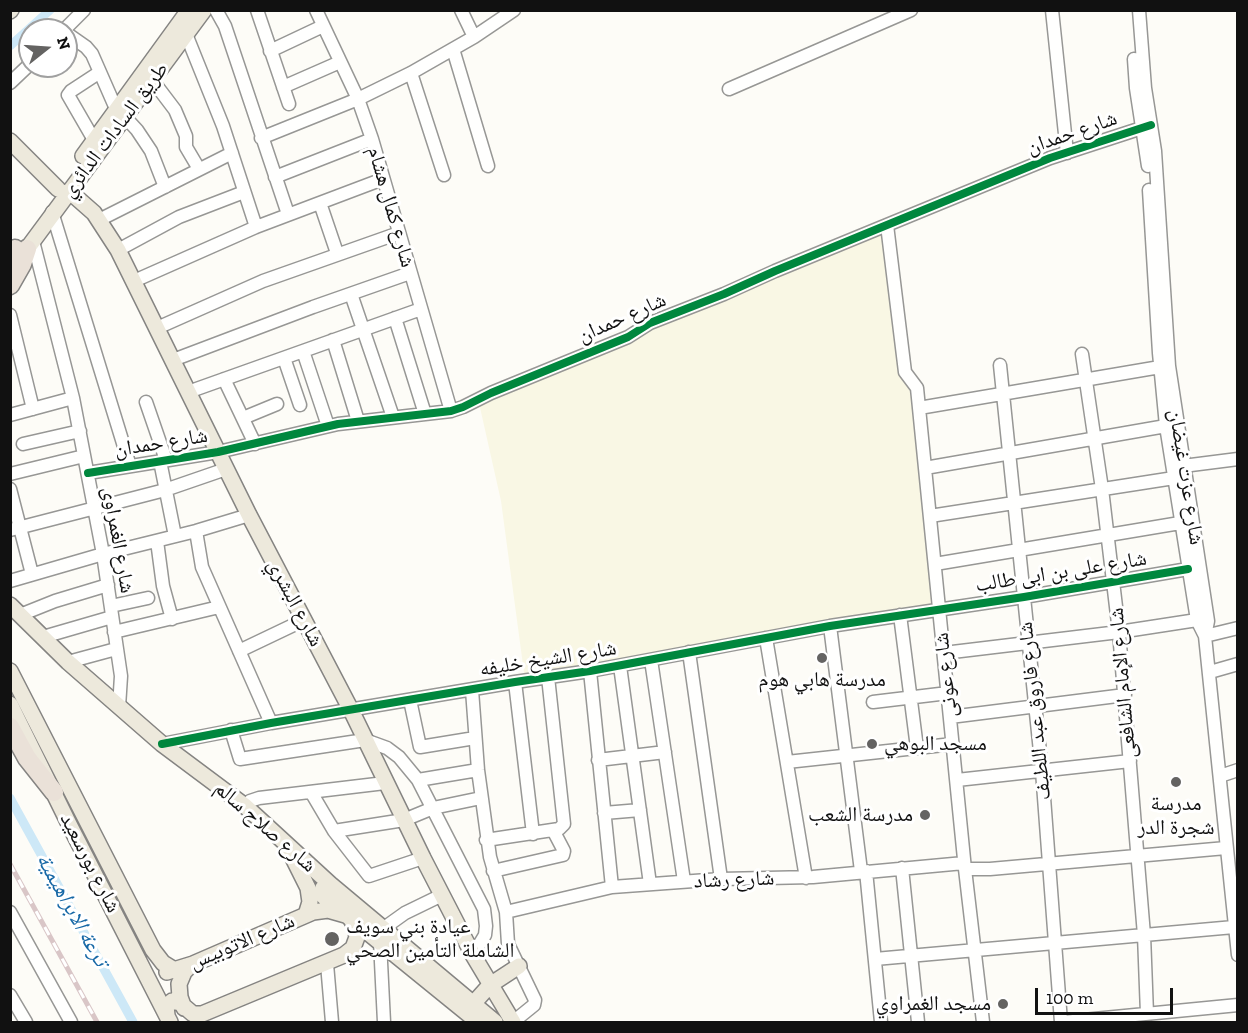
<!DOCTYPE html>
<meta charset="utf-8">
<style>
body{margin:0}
#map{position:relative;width:1248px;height:1033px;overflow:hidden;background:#fdfcf7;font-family:"Zilla Slab",serif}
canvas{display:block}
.frame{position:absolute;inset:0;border:12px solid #111;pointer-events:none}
.north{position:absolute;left:18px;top:18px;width:60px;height:60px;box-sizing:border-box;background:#fff;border:2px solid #a0a0a0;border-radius:50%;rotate:73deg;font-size:16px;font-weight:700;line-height:24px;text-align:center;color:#111}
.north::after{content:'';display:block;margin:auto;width:21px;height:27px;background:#646362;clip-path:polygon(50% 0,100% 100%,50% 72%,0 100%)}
.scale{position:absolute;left:1035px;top:988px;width:138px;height:27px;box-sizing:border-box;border:3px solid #111;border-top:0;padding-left:8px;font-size:18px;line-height:21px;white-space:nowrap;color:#111;-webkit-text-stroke:4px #fff;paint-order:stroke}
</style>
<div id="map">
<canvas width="1248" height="1033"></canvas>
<div class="frame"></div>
<div class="north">N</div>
<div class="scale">100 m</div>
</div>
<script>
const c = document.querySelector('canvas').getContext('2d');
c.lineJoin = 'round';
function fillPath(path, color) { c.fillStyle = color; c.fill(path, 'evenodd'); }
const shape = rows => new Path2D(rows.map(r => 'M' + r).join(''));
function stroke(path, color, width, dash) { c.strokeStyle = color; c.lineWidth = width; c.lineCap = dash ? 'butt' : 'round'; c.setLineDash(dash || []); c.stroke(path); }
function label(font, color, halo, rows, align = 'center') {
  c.font = font + ' "Zilla Slab","Noto Naskh Arabic",serif'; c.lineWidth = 6; c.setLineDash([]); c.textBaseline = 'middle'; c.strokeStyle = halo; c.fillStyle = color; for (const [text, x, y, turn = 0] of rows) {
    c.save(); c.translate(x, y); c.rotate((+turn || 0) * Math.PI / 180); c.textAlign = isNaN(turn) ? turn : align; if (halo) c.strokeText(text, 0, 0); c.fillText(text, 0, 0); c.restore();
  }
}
fillPath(shape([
 [887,226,903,371,915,388,939,608,525,680,501,501,479,403]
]), '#f9f7e4');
stroke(shape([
 [10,46,50,10],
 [10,798,133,1022]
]), '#cde8f7', 9);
const minor = shape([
 [216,10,225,26,288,214],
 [257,10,289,104],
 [316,10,358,99,372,139,451,411],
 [461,10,474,37],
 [1052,10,1067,153],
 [1139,10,1145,88,1155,151,1169,366,1208,621,1205,636,1238,955],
 [64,30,84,10],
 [66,33,86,47,92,54,117,111],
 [186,34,223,126,256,227],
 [453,49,488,166],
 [270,51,323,26],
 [1134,59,1136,88,1148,166],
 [411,73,444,175],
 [153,81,175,110,186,136,186,147,199,169],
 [10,83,30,64],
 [283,87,340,62],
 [729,89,911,10],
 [125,117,137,130,151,151,165,187],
 [261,138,358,99,411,73,474,37,514,10],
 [94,140,68,95,71,91,100,72],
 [275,177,372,139],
 [1149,190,1159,353,1166,426,1197,620,1205,636],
 [320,203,337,253],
 [52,212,130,466],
 [99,220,232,153],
 [887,225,905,372,917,388,919,408,965,869,983,1022],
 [33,241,73,398,103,554,121,676,119,707],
 [118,250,179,217,244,192],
 [134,281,256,227,383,179],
 [351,294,393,417],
 [10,315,33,409],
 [395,318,425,414],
 [157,328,263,281,399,233],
 [333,340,358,421],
 [303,351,328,426],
 [1082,354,1102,489,1119,632,1144,935,1147,1014],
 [284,358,300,405],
 [173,360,313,307,410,273],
 [1000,365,1042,771,1061,1022],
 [224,379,255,444],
 [188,392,421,309],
 [146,402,166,460],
 [919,408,1160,367],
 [10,415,73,398],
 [243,418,277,404],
 [23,444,80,431],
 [160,461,175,536],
 [1183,466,1238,459],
 [925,468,1166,426],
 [88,473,218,452,338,424,451,411,463,407,491,393,628,337,650,323,724,294,775,271,1050,158,1151,125],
 [10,474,84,456],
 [10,489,32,574],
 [930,516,1174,478],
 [10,530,165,490,226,469],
 [196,531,202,567,271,723],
 [157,541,163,586,172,619],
 [935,564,1180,523],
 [10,581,103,554,196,531,249,515],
 [111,606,148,598],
 [20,615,55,601,108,585],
 [900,615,917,748],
 [830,626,861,871],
 [114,632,219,607],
 [1205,636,1238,628],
 [43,637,112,617],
 [766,638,806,878],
 [239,651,304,620],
 [689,652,721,879],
 [944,653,1119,632,1197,620],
 [651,660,684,881],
 [68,662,116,649],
 [620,666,650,884],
 [590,671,612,887],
 [1210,672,1238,664],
 [515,682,533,834],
 [472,690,478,770,490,857,506,912,508,944,535,1000,534,1005,513,1022],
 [410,700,420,747,475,738],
 [873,702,948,693],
 [950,717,1125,695],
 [231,730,240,759,365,740,387,748,399,757,418,780,484,909,486,926,485,935,473,955],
 [162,744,271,723,515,682,590,671,830,626,1024,597,1188,569],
 [598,760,665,752],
 [787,762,953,744],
 [1220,776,1238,770],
 [418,780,478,770],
 [957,780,1130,761],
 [311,792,334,831,369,876,423,858],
 [245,806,250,801,259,798,385,783],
 [604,813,640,810],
 [334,831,404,820,433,808,481,798],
 [486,840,559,829,564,824,548,677],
 [902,868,918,1022],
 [965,869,990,869,1226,848],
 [493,871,563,855,564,851,553,830],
 [866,871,881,1022],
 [10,912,71,1022],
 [506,912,612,887,721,879,813,877,964,863],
 [384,928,405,913,442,895],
 [380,942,384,1022],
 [875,959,1234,927],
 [327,964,332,1022],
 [10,995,26,1022],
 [1063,1022,1238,1005]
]);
const major = shape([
 [10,11,11,10],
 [10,141,58,189],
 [83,156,189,10],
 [69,191,94,213,118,250,249,515,351,710,423,858,473,955,513,1022],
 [27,249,204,10],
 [10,605,68,662,162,744,245,806,330,884,495,1022],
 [10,671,153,950,163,963,176,971],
 [10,704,70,826,170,1022],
 [288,848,308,888,310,902,306,915],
 [330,884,323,888,324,897,478,1022],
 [167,972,193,964,313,912,328,910,349,916],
 [473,1004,490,985,519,966],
 [184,1008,180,997,179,984,184,972,191,965],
 [167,1015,166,1007,172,1001,180,1003,193,1014,202,1014,344,955,353,948,357,937,355,926,349,916]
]);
const highway = shape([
 [10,255,15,249],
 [10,285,22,264,27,249],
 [10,727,27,758,54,792]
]);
stroke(minor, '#979795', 15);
stroke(major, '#858482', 18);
stroke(highway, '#858482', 21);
stroke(minor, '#fffffe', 12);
stroke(major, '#ede9dc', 15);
stroke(highway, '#eae1d8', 18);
const rail = shape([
 [10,864,97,1022]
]);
stroke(rail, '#d9c6c7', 5);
stroke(rail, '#fff', 3, [9]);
stroke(shape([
 [88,473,218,452,338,424,451,411,463,407,491,393,628,337,650,323,724,294,775,271,1050,158,1151,125],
 [162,744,271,723,515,682,590,671,830,626,1024,597,1188,569]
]), '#00873e', 8);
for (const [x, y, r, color] of [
 [822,658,6,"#646362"],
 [872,744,6,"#646362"],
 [1176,782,6,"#646362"],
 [925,815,6,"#646362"],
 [332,939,8,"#646362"],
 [1003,1004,6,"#646362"]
]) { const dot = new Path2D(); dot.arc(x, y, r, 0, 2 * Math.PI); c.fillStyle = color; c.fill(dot); stroke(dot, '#fff', 2); }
label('21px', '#111', '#fff', [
 ["طريق السادات الدائري",115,130,-53],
 ["شارع حمدان",1072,133,-19],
 ["شارع كمال هشام",391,207,74],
 ["شارع حمدان",622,318,-24],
 ["شارع حمدان",161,443,-9],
 ["شارع عزت غيضان",1186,477,81],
 ["شارع الغمراوى",118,540,80],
 ["شارع على بن ابى طالب",1061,572,-9],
 ["شارع البشري",295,603,62],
 ["شارع الشيخ خليفه",548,659,-9],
 ["شارع عونى",946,675,-96],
 ["شارع الإمام الشافعى",1123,683,-95],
 ["شارع فاروق عبد اللطيف",1035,711,-96],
 ["شارع صلاح سالم",265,827,41],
 ["شارع بورسعيد",90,863,63],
 ["شارع رشاد",734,880,-2],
 ["شارع الاتوبيس",242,942,-23]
]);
label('21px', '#111', '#fff', [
 ["مدرسة هابي هوم",822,680],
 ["مسجد البوهي",884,744,"left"],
 ["مدرسة",1176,804],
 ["شجرة الدر",1176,828],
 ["مدرسة الشعب",913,815,"right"],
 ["عيادة بني سويف",346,927,"left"],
 ["الشاملة التأمين الصحي",346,951,"left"],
 ["مسجد الغمراوي",991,1004,"right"]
]);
label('italic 22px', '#1768a6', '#fff', [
 ["ترعة الابراهيمية",72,910,61]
]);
</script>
